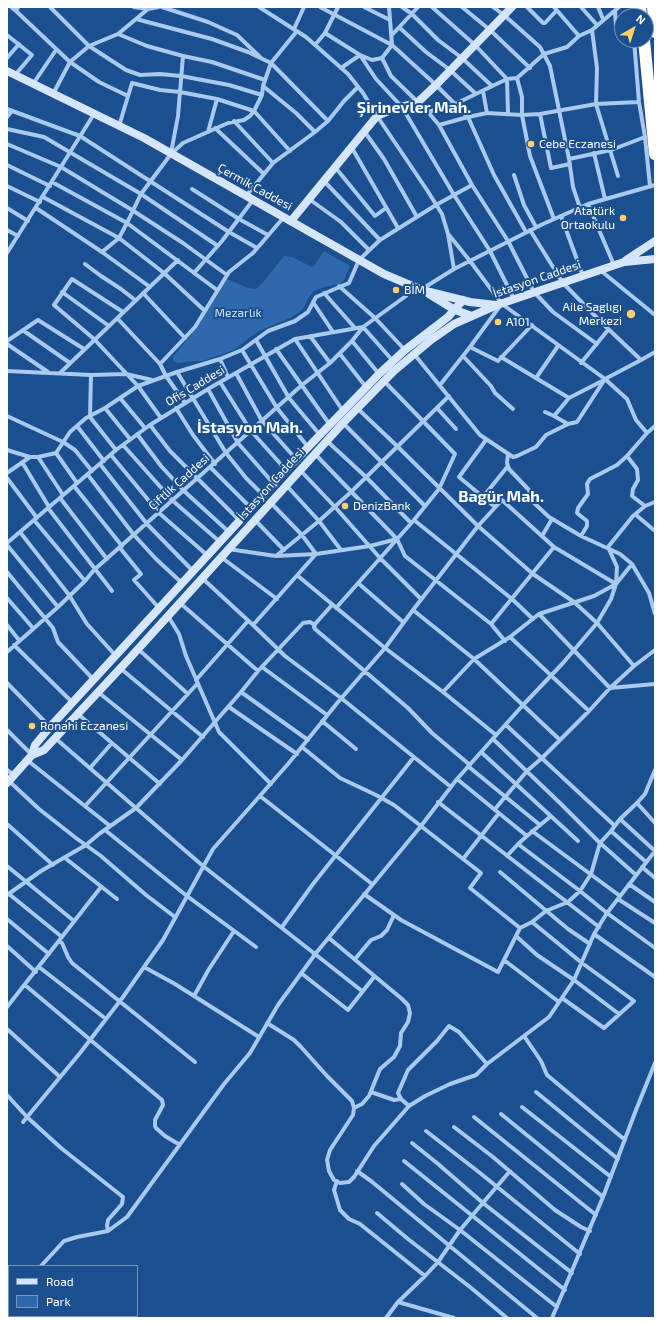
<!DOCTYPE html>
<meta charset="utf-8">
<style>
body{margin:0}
#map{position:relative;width:662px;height:1325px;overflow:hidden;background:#1b4f8f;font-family:"Exo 2",sans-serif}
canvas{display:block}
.frame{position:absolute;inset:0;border:8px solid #fff;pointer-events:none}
.legend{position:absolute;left:8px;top:1265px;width:130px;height:52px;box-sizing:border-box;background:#1b4f8f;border:1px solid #7695bc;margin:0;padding:5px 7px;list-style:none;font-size:12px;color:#fff}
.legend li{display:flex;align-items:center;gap:8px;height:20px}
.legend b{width:20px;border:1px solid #7695bc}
.north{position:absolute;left:614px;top:8px;width:40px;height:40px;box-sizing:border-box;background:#1b4f8f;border:1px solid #7695bc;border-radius:50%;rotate:39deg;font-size:11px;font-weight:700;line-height:16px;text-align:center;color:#fff}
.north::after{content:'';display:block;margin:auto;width:14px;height:18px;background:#ffd166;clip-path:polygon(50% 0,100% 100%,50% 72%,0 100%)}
</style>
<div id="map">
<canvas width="662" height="1325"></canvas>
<div class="frame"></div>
<ul class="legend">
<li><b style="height:5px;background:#d6e6fa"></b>Road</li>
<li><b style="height:11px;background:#2e69ad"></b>Park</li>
</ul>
<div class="north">N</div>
</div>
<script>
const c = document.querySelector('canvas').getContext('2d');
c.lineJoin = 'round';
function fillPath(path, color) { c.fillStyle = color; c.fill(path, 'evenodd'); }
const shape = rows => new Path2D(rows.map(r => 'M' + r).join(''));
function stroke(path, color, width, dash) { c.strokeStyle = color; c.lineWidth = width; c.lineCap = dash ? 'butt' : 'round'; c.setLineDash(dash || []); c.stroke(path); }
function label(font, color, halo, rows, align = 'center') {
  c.font = font + ' "Exo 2",sans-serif'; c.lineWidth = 4; c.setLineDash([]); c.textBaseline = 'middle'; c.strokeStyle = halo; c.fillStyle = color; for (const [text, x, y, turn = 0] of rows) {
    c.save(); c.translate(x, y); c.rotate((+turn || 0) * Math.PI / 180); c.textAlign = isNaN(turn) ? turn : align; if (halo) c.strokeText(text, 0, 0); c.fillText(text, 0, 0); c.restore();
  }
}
fillPath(shape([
 [324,251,350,266,344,280,340,284,327,286,314,291,309,297,303,309,298,313,290,318,261,330,250,337,234,350,203,361,193,361,178,363,173,361,173,357,198,326,227,279,248,288,256,289,264,281,284,256,292,257,312,267,314,266]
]), '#2e69ad');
stroke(shape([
 [11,7,16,11,18,7],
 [50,7,89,46,126,70,140,75,160,74,181,76,229,85,262,95],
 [134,7,148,9],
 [162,7,208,22,237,35,260,57],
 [259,7,306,37,348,74,363,93,377,116,427,190,442,214,448,234,454,269],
 [320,7,392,45,436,85,468,117,439,125,428,112],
 [364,7,390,20],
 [402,7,412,14,438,40,462,58,492,86],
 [432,7,475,45,507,79,508,114],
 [462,7,490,30,530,68],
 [493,7,504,15,540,47,550,66,569,159,573,187,580,208],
 [527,7,543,23,545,23,557,10],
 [554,7,579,36],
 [581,7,597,25],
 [598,7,603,19],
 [16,11,70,62,99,82,128,96],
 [615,11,616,26],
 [634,16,635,7],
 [136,19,212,39,248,52,271,63,328,121,344,101,358,87],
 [400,28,426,52,450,70,476,94],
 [294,29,304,7],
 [325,33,338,7],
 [118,34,147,46,183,56,212,62,265,80],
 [7,35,32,55,15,75],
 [391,36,418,7],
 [634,40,639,102,645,137,650,186],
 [315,45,325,33,360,55,376,79,402,107,454,195,490,251,514,299],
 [7,58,19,44],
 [382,58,391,76,428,112,455,104,507,79,517,78,544,54,567,47,579,36,592,30],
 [341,68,360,55,372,60,382,58,392,45,389,7],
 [517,78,522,97,522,115,487,113,468,117,494,175,526,232],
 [33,84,56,50],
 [263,86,296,113,315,132,328,121],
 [483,91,487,113],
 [53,94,70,62,89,46,118,34,148,9,159,7],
 [7,109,80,136,229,232,257,248],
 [540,114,551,168,570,164],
 [7,117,12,111],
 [234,121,273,163],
 [439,125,472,185,508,241,534,292,553,312,597,344],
 [119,126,132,83,160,90,180,92,183,56],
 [215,128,264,174],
 [7,129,44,137,141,194,218,246],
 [364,131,384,159,417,217],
 [208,132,217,99],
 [7,144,61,167,132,210,183,243,227,275],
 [352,148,398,228],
 [171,153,178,116,180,92,217,99,254,111,290,151],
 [594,153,605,199],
 [569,159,611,150,645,137],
 [7,165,50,186],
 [335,167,375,216,386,208],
 [514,175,524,205,536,227],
 [618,176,596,104,597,68,592,30,619,7],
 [324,181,380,240],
 [52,182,127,223,141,194,171,154,183,143,228,123,244,120,250,116,254,111,262,95,263,86,271,63,297,31],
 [7,186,40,202],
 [192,189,239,219,268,235],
 [246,196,273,163,315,132],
 [43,197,119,238,164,273,205,311],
 [309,199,341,222,369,250],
 [588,204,614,265],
 [7,208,28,221],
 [36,208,102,252,150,287],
 [561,216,583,276],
 [554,219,530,156,522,115,540,114,596,104,639,102],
 [7,230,18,236],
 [530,230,563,283,603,324,641,360,655,352],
 [449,235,470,261,502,304,605,379,641,360],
 [102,252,119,238,127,223,217,290],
 [7,253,94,114],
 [85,264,101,276,121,289,135,300],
 [600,270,655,315],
 [194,273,222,241,253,200],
 [339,286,375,318,405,350],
 [422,289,454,269,543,224,588,204,655,185],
 [62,292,109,326],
 [143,293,185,338],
 [324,293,355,328],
 [313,302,333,332],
 [123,312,72,279,54,305,94,339,138,386,161,418],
 [117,318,160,364],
 [24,331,70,363],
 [310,336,330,363],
 [295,339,343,411],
 [256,340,289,398,320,435],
 [7,341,38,320,84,349],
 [352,341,379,374],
 [7,344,48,372],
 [470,347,498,361,532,325],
 [276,349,330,425],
 [242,350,277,408,308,447],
 [340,354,366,387],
 [414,354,480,435,513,457,517,456,536,447,546,435,568,424,577,422,605,379],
 [463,356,491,386,495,393,513,409],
 [501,357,569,398],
 [220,359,228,377],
 [581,363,608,330],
 [7,371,91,375],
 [177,372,226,453,246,478,263,495],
 [60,373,178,260],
 [236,373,262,421,296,459],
 [536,378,558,346],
 [605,379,627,399,636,420,647,433,655,426],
 [220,382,251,431,286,470],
 [440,385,470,347,500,306],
 [208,389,238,443,273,483],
 [120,398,145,428],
 [185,403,166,376,160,364,195,327,229,272,253,253,284,217],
 [105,408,130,439],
 [176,408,193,435,215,464],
 [357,408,397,446,478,526,533,574,574,602,597,623,634,666],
 [437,408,456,429],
 [545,412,554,416,569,398,604,380],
 [7,416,63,442,75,450,92,471],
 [554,416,568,424],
 [343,423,425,506],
 [150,425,170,451,240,521],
 [77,426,104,461],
 [137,434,161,466,184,491,229,532],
 [486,440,459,477,495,507],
 [327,441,366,477,411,523],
 [123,445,173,501,220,542],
 [7,450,30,457,38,457],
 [116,450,90,417,91,375,126,374,152,380],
 [56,453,77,483],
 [315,454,397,539,405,556,491,624,505,641],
 [508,454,507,463,509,469,529,490,530,497,533,502,549,517,581,536,620,554,632,564,649,593,655,614],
 [111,455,159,513,207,555],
 [627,456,637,469,638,480,633,489,632,496,645,506],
 [22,462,49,507],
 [100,464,147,524,193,571],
 [210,467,251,508],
 [300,470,335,507,380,558,421,599],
 [7,473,30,457],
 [88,475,134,535,156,559,182,583],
 [7,478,37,518],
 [286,485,319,521,341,550],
 [74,486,122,546],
 [63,495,38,457,56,453,70,432,86,418,105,408,138,386,177,372,220,359,242,350,268,331,295,321,308,312,316,297,349,283,359,260,380,240,436,205,472,185],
 [483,497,508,466],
 [60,498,107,559],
 [48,508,112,591],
 [636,515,655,531],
 [34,520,85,581],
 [255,520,284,550],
 [414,520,512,599,533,619],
 [20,532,69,595,87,624,116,656],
 [542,536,552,519],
 [581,536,587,526,587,521,577,513,578,508,588,494,587,484,590,479,617,465,627,456,647,433],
 [7,543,116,450,150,425,208,389,295,339,363,327,406,296,411,285],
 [7,545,58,607],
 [608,547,633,516,645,506,655,502],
 [120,548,141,574,134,580,159,608],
 [228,549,276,556,316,554,370,546,397,539],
 [276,556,319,521,351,492,449,396],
 [221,557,277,599],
 [7,572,53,628,58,642,94,680],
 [298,576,385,648,443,692,496,735],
 [202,578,253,625,285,656,341,698,451,787],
 [358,583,403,622],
 [7,598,33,628],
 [180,603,258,671],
 [332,605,315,624,314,627,315,629,408,708,432,733,470,765],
 [336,608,414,520,439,489,455,454,384,381],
 [413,610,474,659,560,740],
 [539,614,610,688,655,684],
 [168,616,179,634,186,656,219,732,271,784],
 [491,624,554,547],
 [7,625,19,640],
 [253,625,316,554,302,535,271,503],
 [510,637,589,711],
 [14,645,73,703],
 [138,649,188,694],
 [7,652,58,607,85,581,94,570,302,385,330,363,352,341,363,327,393,361],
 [262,667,327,715],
 [120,668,203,737],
 [196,680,248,621],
 [7,683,50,727],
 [98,692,182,760],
 [241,692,308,740],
 [443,692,474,659,510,637,539,614,594,596,616,584,632,564],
 [229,707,297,754],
 [78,714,160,784],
 [322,721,356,749],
 [506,725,615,826],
 [7,730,32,755],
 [55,738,203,866,362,991],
 [493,739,561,804,600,843,636,875],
 [302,747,340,778,376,795,394,805,481,873,470,888,520,928],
 [481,752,578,841],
 [27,760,110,826],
 [469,767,540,825],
 [90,768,112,743],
 [7,770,14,775],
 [457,779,527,836,551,816],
 [9,781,39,809,76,838,101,856,146,895,175,917],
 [260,796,372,884],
 [438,802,599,927],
 [637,803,655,823],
 [85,806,197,684],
 [495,809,527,771,542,758,589,711,610,688,634,666,655,650],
 [620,819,655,851],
 [7,824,53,865],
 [105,830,187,896,256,947],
 [532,831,620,896],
 [611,831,646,862],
 [518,844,580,891,607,913,655,948],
 [507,856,518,844,527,836],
 [65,858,117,899],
 [463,859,499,813],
 [7,866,74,921],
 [642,867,655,878],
 [500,872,568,929,590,944],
 [629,884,655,902],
 [9,894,62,937],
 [364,894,401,920,498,972,520,928,532,922,546,911,568,902,580,891,591,874,600,843,611,831,620,819,637,803,645,794,655,770],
 [7,895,41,871,86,845,99,834,136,808,182,760,241,692,258,671,303,623,310,622,315,625],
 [618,899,655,923],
 [7,919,49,954],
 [532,922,582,963,634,1001,604,1028,562,998],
 [282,927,313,884,414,757],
 [594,934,655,977],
 [516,936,537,955,574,980,619,1014],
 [329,938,402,999,408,1005,410,1013,408,1022,401,1033,400,1046,394,1057,380,1069,369,1096,362,1104,354,1108],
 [59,941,62,943,68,957,72,963,195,1062],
 [7,946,36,972],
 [355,959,371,940,381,936,387,930,394,915],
 [504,960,559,1002],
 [39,967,106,1019],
 [144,967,175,984,259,1037],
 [301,973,348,1010,374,977],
 [25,985,162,1100,163,1105,155,1120,155,1126,156,1128,165,1136,180,1145],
 [194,996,209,969,234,931],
 [7,1007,101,887],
 [267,1023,294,1040,301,1047,327,1076,352,1101,354,1108,353,1115,330,1150,327,1160,329,1171,334,1180,340,1183,349,1182,354,1177,374,1146,409,1106,425,1096,450,1084,476,1075,487,1064,549,1017,574,980,594,934,607,913,655,851],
 [7,1029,60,1077],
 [524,1036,541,1061,547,1075,625,1140],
 [371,1092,394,1100,401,1099],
 [536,1092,618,1159],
 [7,1095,27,1117,61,1148,123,1197,122,1204,108,1220,107,1226,108,1231],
 [409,1106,401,1099,398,1093,408,1070,437,1041,449,1026,459,1032,487,1064],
 [522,1107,611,1177],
 [501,1114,603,1197],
 [474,1117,596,1215],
 [23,1122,80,1053,123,997,144,967,163,940,213,849,288,764,338,702,385,648,413,610,478,526,502,500,554,547,616,584],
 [454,1127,493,1157,555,1210,581,1227,590,1231],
 [426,1131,480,1173,580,1254],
 [412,1143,437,1163,483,1203,572,1273],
 [404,1161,565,1290],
 [357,1171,371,1181,537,1318],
 [337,1181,334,1190,340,1210,349,1219,360,1224,425,1276],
 [402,1184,424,1204,460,1230,557,1307],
 [377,1213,408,1239,470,1287,507,1318],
 [41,1266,64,1241,77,1237,108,1231,127,1217,224,1084,250,1053,278,1005,316,953,421,826,457,779,523,705,563,663,597,623,611,599,616,584,617,567,608,547],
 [7,1297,9,1295],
 [398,1302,454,1318],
 [386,1318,398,1302,425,1276,438,1262,460,1230,510,1171],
 [552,1318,603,1197,636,1110,655,1063]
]), '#a9c9ee', 4);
stroke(shape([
 [7,71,144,138,384,274,422,290,470,302,496,305],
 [291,221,377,116,391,110,418,102,436,85,512,7],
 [626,260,655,241],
 [429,294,455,310,472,316],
 [32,755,35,745,50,727,286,470,379,374,405,350,448,317,463,300],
 [7,783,32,755,44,750,129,659,343,423,394,371,431,340,454,324,497,305,624,262,655,259]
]), '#d6e6fa', 8);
stroke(shape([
 [640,7,641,16],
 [653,7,655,32],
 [644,40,655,154]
]), '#fff', 12);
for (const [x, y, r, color] of [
 [531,144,4,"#ffd166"],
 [623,218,4,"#ffd166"],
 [396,290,4,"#ffd166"],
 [631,314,5,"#ffd166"],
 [498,322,4,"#ffd166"],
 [345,506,4,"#ffd166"],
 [32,726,4,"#ffd166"]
]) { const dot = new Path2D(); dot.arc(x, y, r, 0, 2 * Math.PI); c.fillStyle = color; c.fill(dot); stroke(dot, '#1b4f8f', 1.5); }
label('12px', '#fff', '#1b4f8f', [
 ["Cebe Eczanesi",539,144],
 ["Atatürk",615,211,"right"],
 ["Ortaokulu",615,225,"right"],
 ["BİM",404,290],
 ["Aile Saglıgı",622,307,"right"],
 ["Merkezi",622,321,"right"],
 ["A101",506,322],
 ["DenizBank",353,506],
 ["Ronahi Eczanesi",40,726]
], 'left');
label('12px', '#fff', '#1b4f8f', [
 ["Çermik Caddesi",255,187,29],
 ["İstasyon Caddesi",537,279,-19],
 ["Ofis Caddesi",195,386,-31],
 ["Çiftlik Caddesi",179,482,-42],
 ["İstasyon Caddesi",271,484,-48]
]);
label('12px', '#cfe3fa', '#1b4f8f', [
 ["Mezarlık",238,313]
]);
label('bold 16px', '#fff', '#1b4f8f', [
 ["Şirinevler Mah.",414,108],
 ["İstasyon Mah.",250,428],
 ["Bagür Mah.",501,497]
]);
</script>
